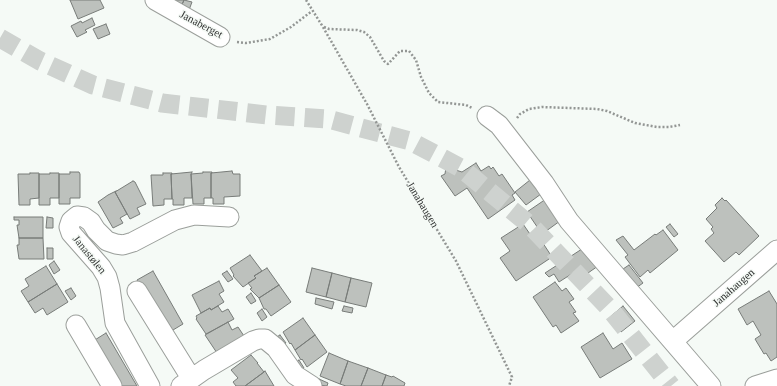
<!DOCTYPE html>
<meta charset="utf-8">
<style>
body{margin:0}
canvas{display:block;background:#f5faf6}
</style>
<canvas width="777" height="386"></canvas>
<script>
const c = document.querySelector('canvas').getContext('2d');
c.lineJoin = 'round';
function fillPath(path, color) { c.fillStyle = color; c.fill(path, 'evenodd'); }
const shape = rows => new Path2D(rows.map(r => 'M' + r).join(''));
function stroke(path, color, width, dash) { c.strokeStyle = color; c.lineWidth = width; c.lineCap = dash ? 'butt' : 'round'; c.setLineDash(dash || []); c.stroke(path); }
function label(font, color, halo, rows, align = 'center') {
  c.font = font + ' "Times New Roman",serif'; c.lineWidth = 3; c.setLineDash([]); c.textBaseline = 'middle'; c.strokeStyle = halo; c.fillStyle = color; for (const [text, x, y, turn = 0] of rows) {
    c.save(); c.translate(x, y); c.rotate((+turn || 0) * Math.PI / 180); c.textAlign = isNaN(turn) ? turn : align; if (halo) c.strokeText(text, 0, 0); c.fillText(text, 0, 0); c.restore();
  }
}
const building = shape([
 [70,0,100,0,104,8,78,19,70,0],
 [174,0,184,0,181,7,174,0],
 [184,0,192,2,189,10,181,7,184,0],
 [92,18,95,25,85,30,87,32,77,37,71,26,81,21,82,23,92,18],
 [106,24,110,34,98,39,93,29,106,24],
 [476,163,481,171,489,166,491,169,493,167,499,176,502,174,515,193,512,195,515,200,488,219,467,188,455,196,441,176,445,174,446,167,462,172,476,163],
 [232,171,233,174,240,174,240,196,224,197,224,204,213,204,213,198,211,198,211,173,232,171],
 [70,172,79,172,80,174,80,198,70,198,70,204,59,204,59,174,70,174,70,172],
 [192,172,191,174,192,198,184,198,184,205,173,205,173,199,172,199,171,174,192,172],
 [203,172,212,172,212,173,211,173,211,198,204,198,204,204,193,204,191,174,203,173,203,172],
 [30,173,39,173,39,198,30,199,30,205,19,205,18,174,30,174,30,173],
 [50,173,59,173,59,198,50,198,50,205,39,205,39,174,50,174,50,173],
 [163,173,172,173,172,174,171,174,172,199,164,199,164,205,153,206,151,175,163,175,163,173],
 [530,180,541,194,526,205,515,192,530,180],
 [133,181,135,182,146,204,137,208,140,214,130,219,115,192,133,181],
 [116,191,115,192,127,214,120,218,123,223,113,228,98,202,108,195,116,191],
 [722,198,725,201,726,200,759,236,739,255,736,252,724,262,705,241,714,233,711,229,713,227,706,219,717,208,715,205,722,198],
 [546,199,560,221,542,234,527,212,546,199],
 [14,217,43,217,43,238,19,238,17,225,19,225,19,220,14,220,14,217],
 [47,217,53,218,53,228,46,228,47,217],
 [523,224,532,237,537,234,552,257,516,281,500,258,510,251,501,238,523,224],
 [670,224,678,234,674,237,666,227,670,224],
 [663,230,678,250,650,273,648,270,640,277,625,257,628,255,616,240,623,236,634,250,655,234,656,235,663,230],
 [19,238,43,238,44,259,19,259,17,245,19,245,19,238],
 [585,247,598,266,578,280,573,273,559,282,554,274,549,277,545,273,585,247],
 [47,248,53,248,53,259,47,259,47,248],
 [250,255,262,271,254,276,256,278,243,287,233,276,234,275,230,268,250,255],
 [54,261,60,270,54,274,49,265,54,261],
 [629,265,643,283,636,288,623,269,629,265],
 [46,266,57,284,28,302,21,291,29,286,25,279,46,266],
 [267,268,279,285,259,298,250,289,252,288,248,283,256,278,254,276,267,268],
 [312,268,332,273,326,297,306,292,312,268],
 [153,271,183,324,168,333,137,280,153,271],
 [227,271,233,279,228,282,222,274,227,271],
 [332,273,351,278,345,302,326,297,332,273],
 [351,278,372,283,366,307,345,302,351,278],
 [219,281,224,291,219,294,224,302,211,310,210,308,201,313,192,295,219,281],
 [555,282,562,291,566,288,574,299,569,302,576,312,573,313,579,321,561,333,556,325,553,327,533,297,555,282],
 [57,284,68,302,47,315,43,308,35,313,28,302,57,284],
 [279,285,291,302,271,316,266,309,264,309,259,298,279,285],
 [71,288,76,296,71,300,65,291,71,288],
 [769,291,777,304,777,357,771,361,766,353,764,354,755,339,761,335,753,321,747,325,738,309,769,291],
 [251,293,256,301,251,304,246,297,251,293],
 [316,298,334,302,332,309,315,304,316,298],
 [218,306,222,312,228,309,234,319,206,334,196,319,197,318,196,316,210,308,211,310,218,306],
 [344,306,353,308,352,313,342,311,344,306],
 [623,306,635,321,621,332,610,317,623,306],
 [262,309,267,317,262,321,257,313,262,309],
 [303,318,315,335,295,350,291,343,290,344,283,332,303,318],
 [228,322,232,330,238,327,244,336,217,353,205,335,228,322],
 [106,333,137,386,116,386,90,343,106,333],
 [603,333,613,349,622,343,632,359,600,378,581,347,603,333],
 [280,335,286,343,281,346,275,338,280,335],
 [315,335,327,352,307,367,302,359,301,360,295,350,315,335],
 [329,353,348,361,340,384,320,376,329,353],
 [251,355,258,363,257,363,264,372,245,386,236,386,233,382,238,378,231,370,251,355],
 [299,360,304,368,300,372,294,364,299,360],
 [348,361,368,368,361,386,346,386,340,384,348,361],
 [368,368,386,375,382,386,361,386,368,368],
 [265,371,274,386,245,386,264,372,265,371],
 [386,375,392,377,393,376,405,383,404,386,382,386,386,375],
 [319,379,328,383,327,386,317,385,319,379]
]);
fillPath(building, '#bdc1bd');
stroke(building, '#787c79', 1);
stroke(shape([
 [0,38,40,61,93,85,162,103,267,115,328,119,410,141,461,168,531,226,610,309,671,386]
]), '#ced2cf', 19, [19, 10]);
const minor = shape([
 [155,0,220,37],
 [487,116,499,125,506,134,544,183,569,221,711,386],
 [137,291,191,378],
 [76,325,112,386],
 [673,341,777,250],
 [150,386,115,323,110,288,107,277,101,267,71,233,69,227,71,221,77,216,84,217,91,222,96,230,107,241,116,244,123,245,133,242,175,220,194,215,229,217],
 [181,386,204,370,253,341,259,339,265,339,276,348,295,375,312,386],
 [755,386,777,379]
]);
stroke(minor, '#9b9f9b', 21);
stroke(shape([
 [306,0,323,27,367,104,399,167,456,261,512,377,509,386],
 [324,27,329,29,357,30,364,32,370,37,384,61,388,64,400,51,409,51,416,60,421,77,429,93,438,102,466,105,472,108],
 [237,42,246,43,270,39,291,27,312,11],
 [517,118,520,114,529,109,542,107,597,109,607,111,635,123,657,127,669,127,680,125]
]), '#939694', 2.5, [2, 2]);
stroke(minor, '#fff', 19);
label('11px', '#313332', '#f5faf6', [
 ["Janaberget",201,25,28],
 ["Janahaugen",422,205,59],
 ["Janastølen",89,255,51],
 ["Janahaugen",734,288,-41]
]);
</script>
